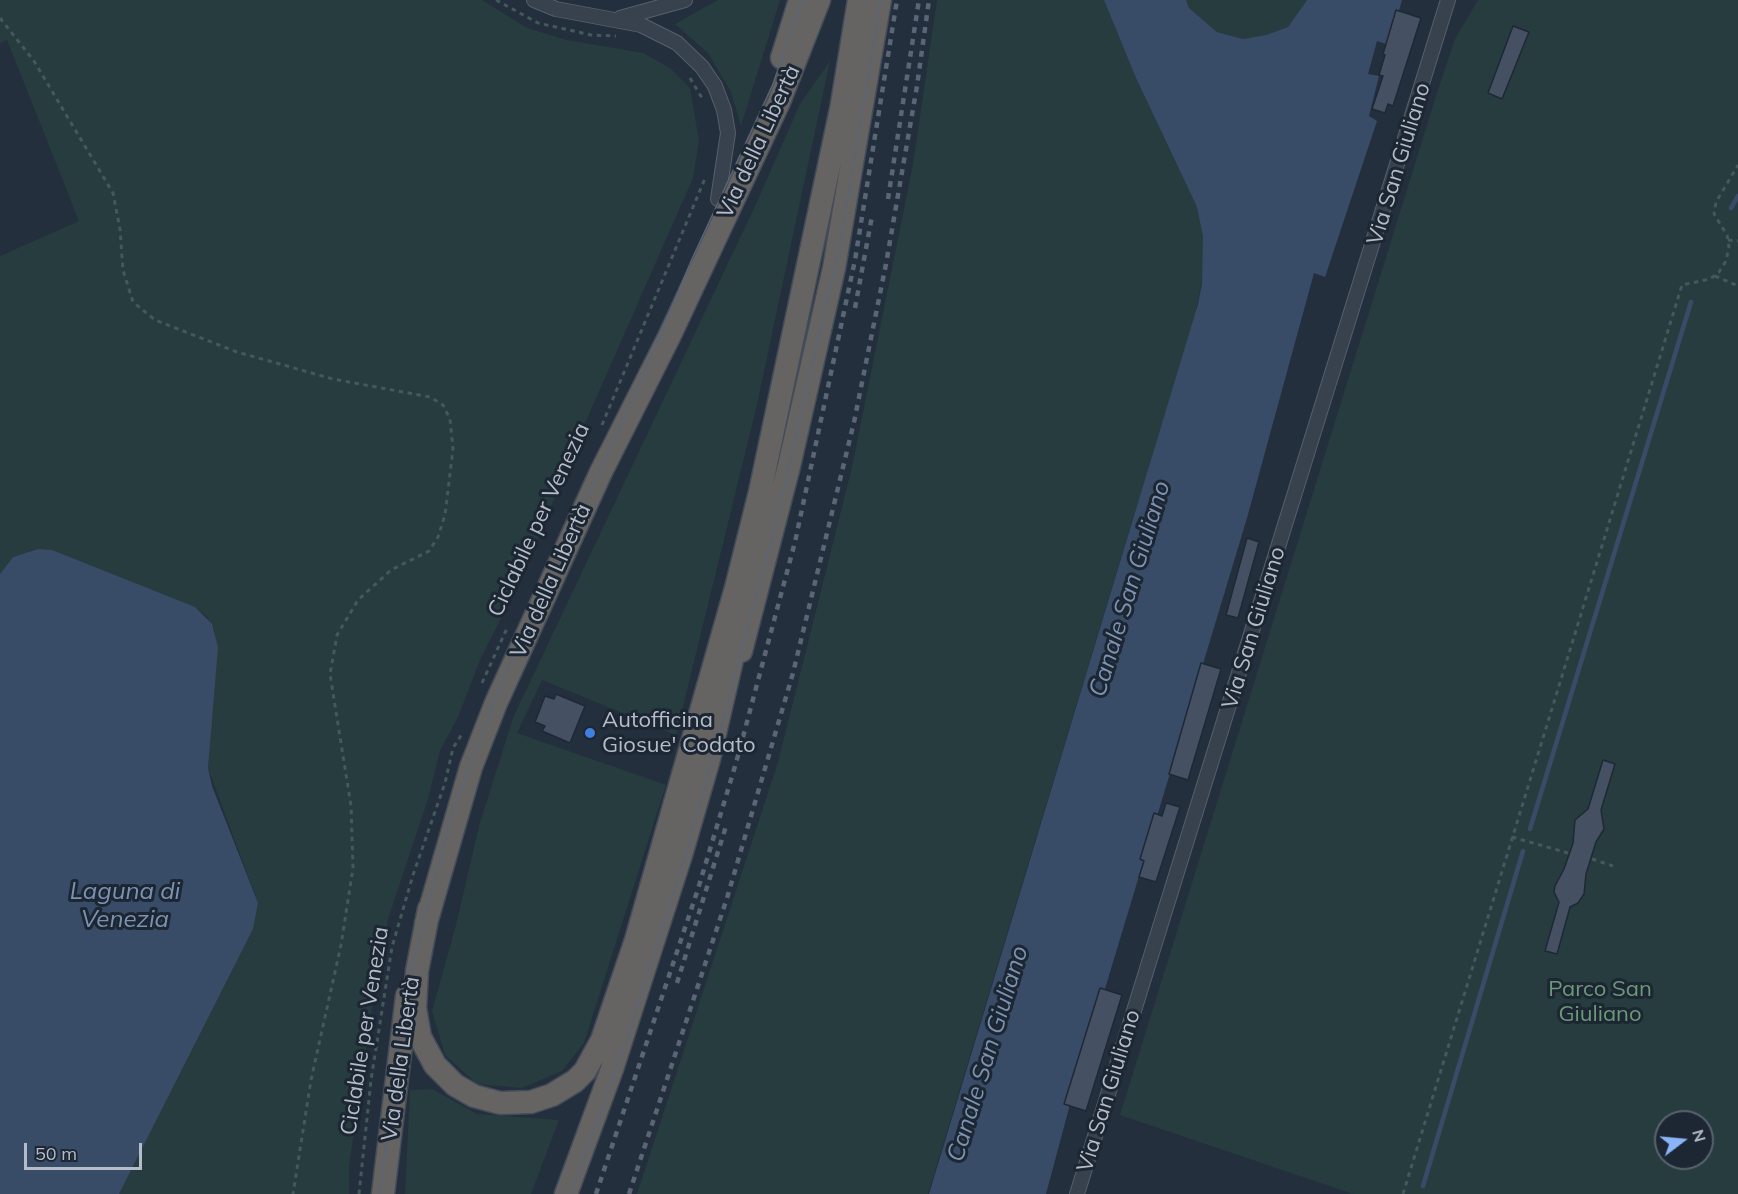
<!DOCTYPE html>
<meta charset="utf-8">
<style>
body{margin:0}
#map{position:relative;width:1738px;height:1194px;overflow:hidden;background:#242f3e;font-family:Mulish,sans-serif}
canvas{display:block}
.north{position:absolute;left:1654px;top:1110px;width:60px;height:60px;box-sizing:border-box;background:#1d2633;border:2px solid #59626f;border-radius:50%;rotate:74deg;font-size:16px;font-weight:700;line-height:24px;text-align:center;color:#b4bcc9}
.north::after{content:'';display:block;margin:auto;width:21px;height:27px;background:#8ab4f8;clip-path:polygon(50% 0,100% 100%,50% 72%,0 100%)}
.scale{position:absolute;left:24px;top:1143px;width:118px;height:27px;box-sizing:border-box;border:3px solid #b4bcc9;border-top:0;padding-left:8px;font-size:18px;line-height:21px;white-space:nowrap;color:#b4bcc9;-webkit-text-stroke:4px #1d2633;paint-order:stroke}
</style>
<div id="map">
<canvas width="1738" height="1194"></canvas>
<div class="north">N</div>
<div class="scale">50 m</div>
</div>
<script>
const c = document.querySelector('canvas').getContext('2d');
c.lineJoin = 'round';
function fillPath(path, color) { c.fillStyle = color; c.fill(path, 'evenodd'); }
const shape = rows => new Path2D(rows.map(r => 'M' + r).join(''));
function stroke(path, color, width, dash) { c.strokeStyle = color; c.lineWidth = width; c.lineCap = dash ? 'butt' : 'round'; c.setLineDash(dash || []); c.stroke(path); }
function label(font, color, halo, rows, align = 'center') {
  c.font = font + ' Mulish,sans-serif'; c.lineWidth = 6; c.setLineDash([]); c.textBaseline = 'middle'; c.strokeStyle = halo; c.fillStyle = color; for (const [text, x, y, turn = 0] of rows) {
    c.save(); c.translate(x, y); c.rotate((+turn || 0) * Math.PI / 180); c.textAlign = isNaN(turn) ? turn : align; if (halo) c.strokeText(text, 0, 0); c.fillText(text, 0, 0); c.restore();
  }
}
fillPath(shape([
 [0,0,482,0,527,28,567,40,643,53,670,68,690,88,699,141,693,178,575,446,527,567,480,660,458,717,440,751,427,802,388,919,376,980,349,1166,349,1194,119,1194,253,929,258,903,208,768,215,631,207,617,195,607,38,549,13,557,0,574,0,256,79,221,7,40,0,43],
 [718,0,780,0,741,126,731,92,708,53,675,24],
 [937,0,1104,0,1136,78,1197,207,1203,237,1203,274,1196,311,928,1194,637,1194,778,762,852,467,913,164],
 [1186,0,1307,0,1288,27,1266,35,1243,39,1217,32,1189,8],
 [1478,0,1738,0,1738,1194,1353,1194,1120,1115,1436,96,1455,39],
 [1666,1122,1702,1122,1702,1158,1666,1158],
 [830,61,756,409,676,735,542,680,517,733,666,785,584,1043,562,1071,522,1088,477,1084,445,1055,432,1011,456,925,479,826,513,718,756,204,800,104],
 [432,1089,477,1114,559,1120,531,1194,405,1194,410,1090]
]), '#263c3f');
fillPath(shape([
 [1104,0,1186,0,1189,8,1217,32,1243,39,1266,35,1288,27,1307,0,1402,0,1389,45,1377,41,1368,74,1379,76,1369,116,1377,121,1325,277,1314,273,1247,518,1069,1108,1046,1194,929,1194,1198,304,1202,283,1203,237,1197,207,1136,78],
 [38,549,52,550,195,607,212,624,218,647,208,768,212,786,258,903,253,929,119,1194,0,1194,0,574,13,557]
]), '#394c67');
stroke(shape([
 [1731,208,1738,196],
 [1530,829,1691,302],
 [1423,1186,1523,851]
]), '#394c67', 4.5);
const building = shape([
 [1396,10,1421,18,1393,106,1388,104,1385,113,1372,109,1383,76,1379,75,1385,55,1383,54,1396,10],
 [1513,26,1529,32,1502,99,1488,93,1513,26],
 [1247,538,1259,542,1238,618,1226,615,1247,538],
 [1201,663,1221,669,1188,780,1169,774,1201,663],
 [556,694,585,706,570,743,542,731,545,726,535,722,545,696,554,699,556,694],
 [1603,760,1615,764,1601,810,1604,829,1596,842,1586,874,1584,894,1578,903,1570,907,1557,954,1545,951,1559,902,1554,892,1555,886,1564,869,1573,843,1575,820,1588,809,1603,760],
 [1166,803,1180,807,1156,882,1139,877,1144,861,1140,859,1154,813,1162,816,1166,803],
 [1100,988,1122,995,1086,1111,1064,1104,1100,988]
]);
fillPath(building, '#455162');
stroke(building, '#1f2835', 1.5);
const minor = shape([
 [534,0,556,9,641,25,677,43,702,67,715,86,724,110,728,133,718,199],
 [620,18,685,0],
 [1077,1194,1448,0]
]);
const trunk = shape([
 [782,58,800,0],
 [841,110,859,0],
 [741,651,789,466,834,268,880,0],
 [429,909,417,971,415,1008,420,1037,435,1065,455,1085,474,1096,500,1103,531,1102,552,1095,575,1081,585,1071,602,1040,636,940,736,588,760,492,844,95],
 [426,923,471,767,496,703,601,472,669,337,779,102,819,0],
 [383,1194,407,996],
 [566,1194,612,1069,681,855,709,759,738,634]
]);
stroke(minor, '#565f6c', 16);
stroke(trunk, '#434c59', 25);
stroke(shape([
 [496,0,538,23,591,35,616,36],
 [0,18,34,61,113,193,120,229,123,270,133,302,155,320,237,352,333,379,430,397,443,405,450,419,453,449,445,515,438,537,429,551,391,570,358,600,337,635,330,674,351,806,353,868,341,945,311,1080,293,1194],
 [690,78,702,98],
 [1728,240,1738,241],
 [1715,276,1738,286],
 [602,425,706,176],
 [482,683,508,626],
 [1512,837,1568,853],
 [1592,859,1613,866],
 [359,1194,371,1080,392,947,413,875,445,783,453,748,462,734],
 [1403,1194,1682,285,1710,279,1719,272,1726,261,1729,247,1727,235,1714,214,1716,202,1738,165]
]), '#44595c', 3, [4.5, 4.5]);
stroke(minor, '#38414e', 14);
stroke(trunk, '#656462', 22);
stroke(shape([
 [380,1194,403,1002,451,816,503,679,634,397,692,259,773,84,802,0],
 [571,1194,626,1041,685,857,773,535,841,240,881,0]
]), '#5a6575', 1.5);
stroke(shape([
 [888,199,919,0],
 [855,308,872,216],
 [677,983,727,823],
 [596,1194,698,889,736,763,795,542,855,260,897,0],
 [629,1194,727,898,793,673,854,422,886,264,917,86,929,0]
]), '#5a6575', 4.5, [6, 6]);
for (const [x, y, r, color] of [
 [590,733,6,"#3f7fe0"]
]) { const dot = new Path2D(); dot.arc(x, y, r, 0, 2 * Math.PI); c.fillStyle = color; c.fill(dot); stroke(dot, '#1d2633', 2); }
label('22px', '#b4bcc9', '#1d2633', [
 ["Via della Libertà",759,142,-65],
 ["Via San Giuliano",1399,164,-73],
 ["Ciclabile per Venezia",539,520,-65],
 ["Via della Libertà",551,581,-66],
 ["Via San Giuliano",1254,628,-73],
 ["Ciclabile per Venezia",365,1031,-81],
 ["Via della Libertà",401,1059,-82],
 ["Via San Giuliano",1109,1091,-73]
]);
label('22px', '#b4bcc9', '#1d2633', [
 ["Autofficina",602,720],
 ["Giosue' Codato",602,745]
], 'left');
label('22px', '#6b9a76', '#1d2633', [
 ["Parco San",1600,989],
 ["Giuliano",1600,1014]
]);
label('italic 24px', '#7c92b1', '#1d2633', [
 ["Canale San Giuliano",1130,589,-73],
 ["Laguna di",125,892],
 ["Venezia",125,920],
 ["Canale San Giuliano",988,1054,-73]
]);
</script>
